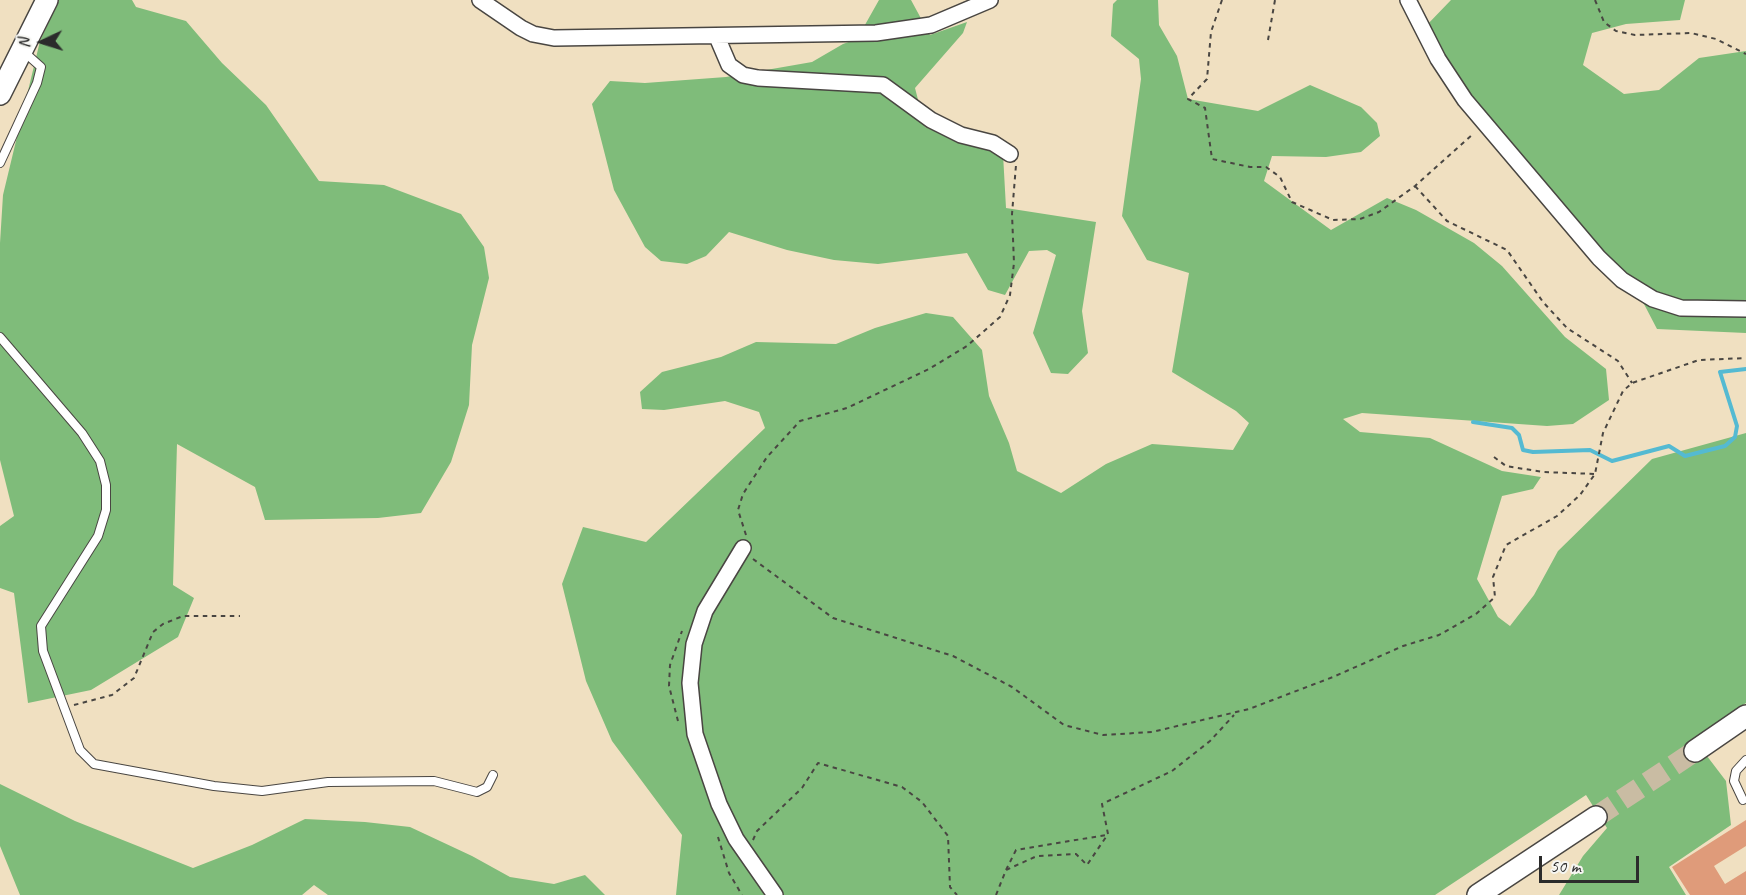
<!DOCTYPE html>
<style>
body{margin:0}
#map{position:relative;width:1746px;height:895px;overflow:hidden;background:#f0e0c1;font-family:Caveat,sans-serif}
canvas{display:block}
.north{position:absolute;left:12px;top:12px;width:60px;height:60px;-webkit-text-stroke:4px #f6f6f2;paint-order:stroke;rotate:266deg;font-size:16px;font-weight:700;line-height:24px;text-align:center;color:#2b2b2b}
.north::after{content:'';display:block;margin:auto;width:21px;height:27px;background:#2b2b2b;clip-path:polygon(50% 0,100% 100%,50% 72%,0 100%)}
.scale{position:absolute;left:1539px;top:856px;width:100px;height:27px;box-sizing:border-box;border:3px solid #2b2b2b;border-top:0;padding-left:8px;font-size:18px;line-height:21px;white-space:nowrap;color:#2b2b2b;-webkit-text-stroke:4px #f6f6f2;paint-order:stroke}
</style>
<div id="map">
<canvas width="1746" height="895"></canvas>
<div class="north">N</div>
<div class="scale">50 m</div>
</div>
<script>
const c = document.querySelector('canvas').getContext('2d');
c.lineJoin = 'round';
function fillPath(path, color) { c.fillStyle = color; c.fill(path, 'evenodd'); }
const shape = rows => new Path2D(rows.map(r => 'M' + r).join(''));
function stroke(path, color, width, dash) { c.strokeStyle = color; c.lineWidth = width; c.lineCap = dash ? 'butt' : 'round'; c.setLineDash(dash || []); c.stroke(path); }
fillPath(shape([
 [59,0,132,0,136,7,186,21,222,63,266,105,319,181,384,185,461,214,484,247,489,278,472,345,469,405,451,462,421,513,378,518,265,520,255,487,177,444,173,585,194,598,178,637,91,690,28,703,14,593,0,588,0,526,14,516,0,460,0,243,3,195,40,41],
 [879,0,911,0,930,35,967,22,963,33,915,88,925,127,1003,154,1006,208,1096,222,1082,311,1088,353,1068,374,1051,373,1033,333,1056,255,1047,250,1029,251,1005,295,988,290,967,253,878,264,834,260,787,250,729,232,706,256,687,264,661,261,645,247,614,190,592,104,610,81,645,83,726,77,812,62,843,44,857,39],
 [1117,0,1158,0,1159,25,1177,56,1188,99,1258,111,1310,85,1361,107,1377,123,1380,136,1361,152,1326,157,1272,156,1264,181,1331,230,1387,198,1416,210,1474,243,1502,266,1565,337,1606,369,1609,400,1573,424,1547,426,1362,413,1343,419,1360,432,1430,438,1502,471,1541,477,1533,489,1502,496,1477,579,1498,617,1510,626,1534,595,1558,551,1652,459,1746,433,1746,703,1694,739,1726,781,1731,825,1669,867,1686,895,1559,895,1583,856,1607,828,1586,795,1435,895,676,895,682,835,612,741,586,681,562,584,583,527,646,542,765,428,759,412,725,401,664,410,642,409,640,392,662,372,721,357,756,342,836,344,875,328,926,313,953,317,982,350,989,396,1009,443,1017,471,1061,493,1106,464,1152,444,1233,450,1249,423,1236,411,1172,372,1189,273,1147,260,1122,216,1141,79,1139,59,1111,36,1113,4],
 [1451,0,1685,0,1680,20,1626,24,1592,33,1583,65,1624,94,1659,90,1699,58,1746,51,1746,333,1657,329,1633,283,1574,220,1468,95,1425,27],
 [0,784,75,821,193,868,252,845,305,819,365,822,410,827,472,856,510,877,554,884,585,875,605,895,328,895,314,885,302,895,20,895,0,846]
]), '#7fbc7a');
stroke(shape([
 [1473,422,1512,428,1519,435,1523,450,1533,452,1590,450,1612,461,1669,446,1685,456,1725,446,1735,437,1737,426,1720,372,1746,369]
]), '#54bad2', 4);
fillPath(shape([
 [1746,820,1746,846,1714,866,1725,884,1746,871,1746,895,1690,895,1672,867]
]), '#df9b7a');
stroke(shape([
 [1596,817,1695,751]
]), '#c9bca3', 21, [21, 10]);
const lane = shape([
 [0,163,37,83,41,67,23,51],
 [0,337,82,433,100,461,106,485,106,510,98,536,41,626,43,651,80,750,94,764,214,786,262,791,328,782,434,781,477,792,487,787,493,775],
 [1743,800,1734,781,1736,771,1746,760]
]);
const street = shape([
 [480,0,521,28,533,34,554,38,876,33,931,25,990,0],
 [1408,0,1438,59,1465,100,1599,258,1622,280,1653,299,1681,308,1746,309],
 [717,37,729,65,743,75,758,78,883,85,931,120,961,135,993,143,1010,154],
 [743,548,705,611,694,644,690,683,695,734,719,804,736,839,775,895]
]);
const secondary = shape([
 [0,94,47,0],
 [1695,751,1746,716],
 [1478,895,1596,817]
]);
stroke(lane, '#494642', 10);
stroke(street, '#494642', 18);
stroke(secondary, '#494642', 24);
stroke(shape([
 [1222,0,1211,32,1207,79,1188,99,1205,108,1212,159,1250,167,1266,167,1280,177,1292,202,1333,220,1360,219,1379,212,1415,186,1473,134],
 [1595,0,1604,22,1616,31,1635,35,1691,33,1716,39,1746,54],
 [1268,40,1275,0],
 [1415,186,1447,221,1507,250,1543,302,1567,328,1618,361,1632,383],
 [1494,457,1506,466,1543,472,1595,474],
 [746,535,738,510,743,494,767,457,800,421,847,408,929,369,967,346,1000,317,1010,295,1014,263,1012,214,1016,165],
 [753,559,833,618,953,656,1012,687,1064,725,1103,735,1152,732,1249,709,1333,677,1403,646,1439,635,1476,614,1495,597,1493,577,1506,545,1557,516,1580,495,1595,474,1603,433,1623,391,1632,383,1699,360,1746,358],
 [74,705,112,695,134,678,153,632,163,624,183,616,240,616],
 [678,721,669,686,670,665,682,631],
 [718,837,729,873,742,895],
 [753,840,757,831,802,788,818,763,902,787,922,802,948,836,950,887,957,895],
 [1006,870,1016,850,1106,835],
 [996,895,1006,870,1037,856,1076,854,1087,865,1108,834,1102,804,1172,771,1210,741,1234,715]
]), '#494642', 2, [4.5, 4.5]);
stroke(lane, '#fff', 8);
stroke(street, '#fff', 15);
stroke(secondary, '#fff', 21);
</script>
